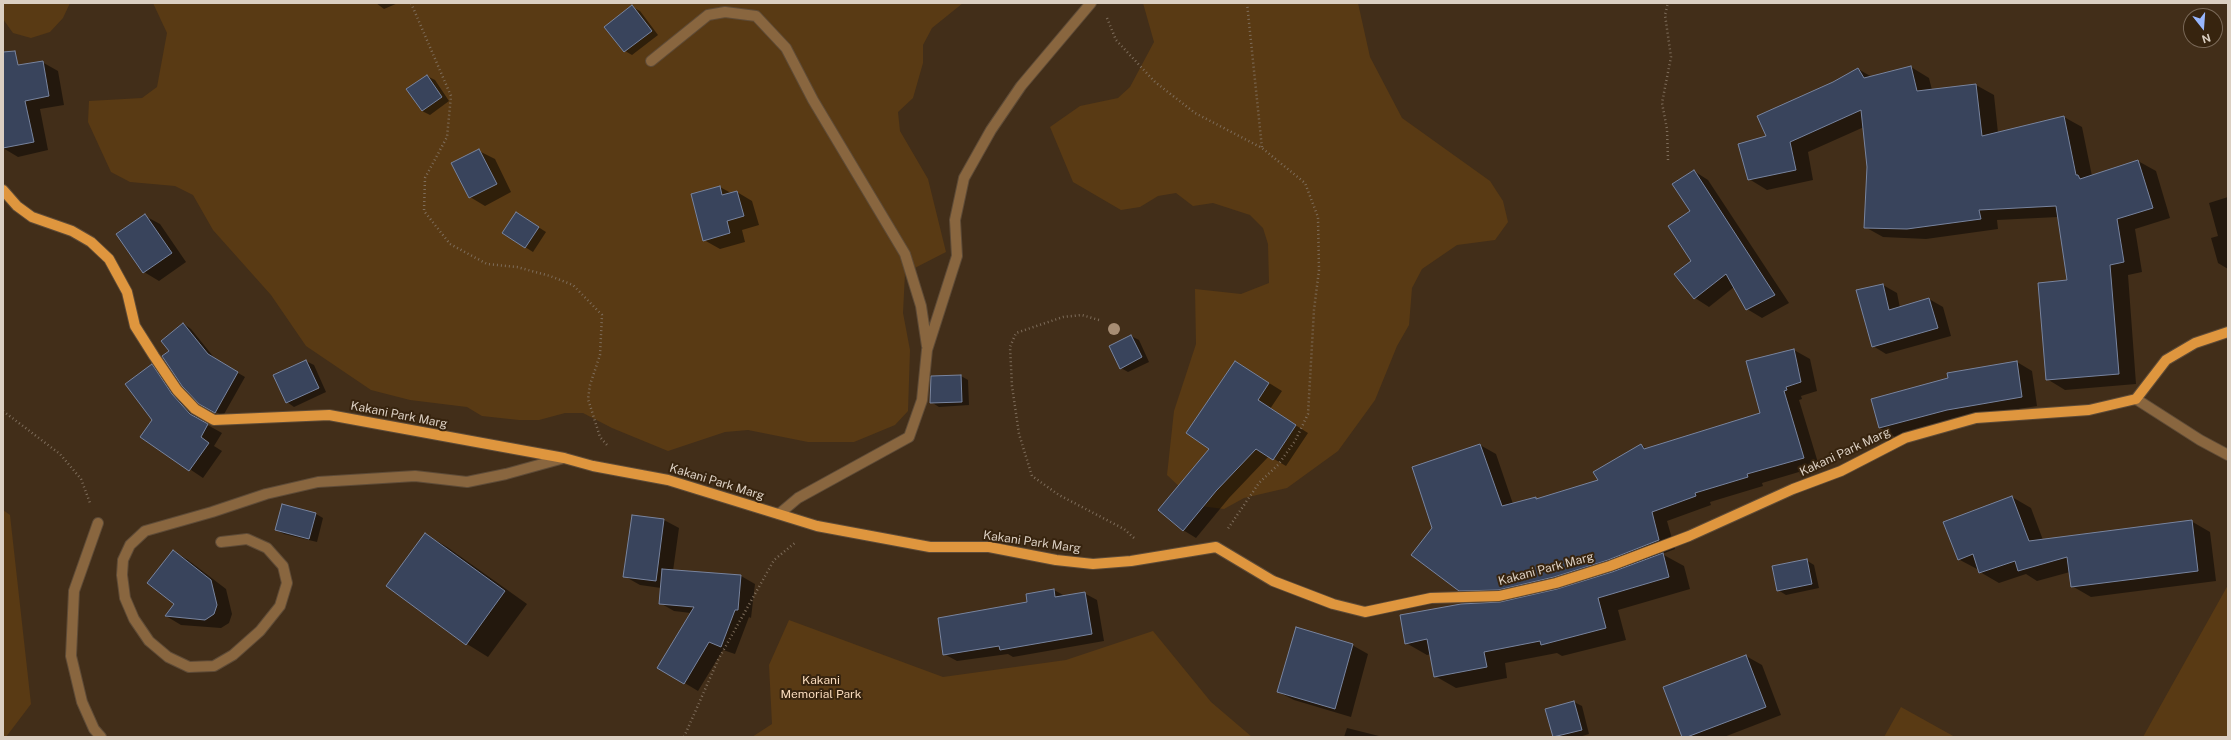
<!DOCTYPE html>
<style>
body{margin:0}
#map{position:relative;width:2231px;height:740px;overflow:hidden;background:#422e19;font-family:"Public Sans",sans-serif}
canvas{display:block}
.frame{position:absolute;inset:0;border:4px solid #dbcfc2;pointer-events:none}
.north{position:absolute;left:2183px;top:8px;width:40px;height:40px;box-sizing:border-box;background:#37240f;border:1px solid #796857;border-radius:50%;rotate:163deg;font-size:11px;font-weight:700;line-height:16px;text-align:center;color:#dbcfc2}
.north::after{content:'';display:block;margin:auto;width:14px;height:18px;background:#97b6fd;clip-path:polygon(50% 0,100% 100%,50% 72%,0 100%)}
</style>
<div id="map">
<canvas width="2231" height="740"></canvas>
<div class="frame"></div>
<div class="north">N</div>
</div>
<script>
const c = document.querySelector('canvas').getContext('2d');
c.lineJoin = 'round';
function fillPath(path, color) { c.fillStyle = color; c.fill(path, 'evenodd'); }
const shape = rows => new Path2D(rows.map(r => 'M' + r).join(''));
function stroke(path, color, width, dash) { c.strokeStyle = color; c.lineWidth = width; c.lineCap = dash ? 'butt' : 'round'; c.setLineDash(dash || []); c.stroke(path); }
function label(font, color, halo, rows, align = 'center') {
  c.font = font + ' "Public Sans",sans-serif'; c.lineWidth = 4; c.setLineDash([]); c.textBaseline = 'middle'; c.strokeStyle = halo; c.fillStyle = color; for (const [text, x, y, turn = 0] of rows) {
    c.save(); c.translate(x, y); c.rotate((+turn || 0) * Math.PI / 180); c.textAlign = isNaN(turn) ? turn : align; if (halo) c.strokeText(text, 0, 0); c.fillText(text, 0, 0); c.restore();
  }
}
fillPath(shape([
 [3,3,70,3,63,18,50,32,31,38,13,33,3,19],
 [153,3,963,3,932,28,923,45,923,63,913,98,898,112,900,131,928,179,946,252,905,273,903,313,910,350,908,411,895,425,854,442,808,442,748,430,725,432,668,451,612,428,583,413,565,413,539,420,519,420,482,416,467,407,410,400,371,390,306,346,271,295,213,230,193,195,175,186,130,182,111,172,88,122,89,101,142,98,157,87,167,33],
 [1143,3,1358,3,1370,57,1402,118,1490,181,1503,201,1508,222,1495,240,1457,245,1422,269,1412,288,1409,325,1397,346,1375,400,1338,451,1287,488,1244,498,1224,509,1200,506,1167,475,1174,411,1196,344,1195,289,1241,294,1269,283,1268,244,1263,228,1250,215,1213,203,1193,206,1176,193,1158,196,1140,207,1121,210,1073,182,1050,127,1080,106,1118,98,1130,87,1154,42],
 [3,510,10,515,31,704,6,737,3,737],
 [2228,585,2228,737,2143,737],
 [789,620,943,677,1066,660,1153,631,1211,702,1252,737,752,737,772,724,769,665],
 [1901,707,1955,737,1884,737]
]), '#593a14');
fillPath(shape([
 [376,3,398,3,384,9],
 [632,7,640,11,658,35,632,55,625,51],
 [42,62,58,71,64,105,40,109,48,150,18,157,3,148,3,69],
 [1911,67,1929,78,1932,90,1976,85,1994,95,1998,133,2064,117,2082,127,2092,176,2138,161,2156,171,2170,218,2135,229,2142,272,2128,275,2136,384,2065,390,2047,379,2068,281,2058,217,1997,220,1998,229,1926,239,1883,237,1865,227,1868,167,1864,127,1808,152,1813,180,1767,190,1749,179,1767,137,1834,83,1858,69,1872,77],
 [427,76,435,80,449,101,430,115,422,111],
 [479,151,495,159,511,192,485,206,470,197],
 [1694,171,1708,180,1789,303,1762,318,1747,309,1734,287,1709,307,1695,298,1693,261],
 [720,187,731,193,737,192,752,201,759,225,742,230,745,242,720,249,704,240],
 [2228,197,2228,269,2218,263,2211,238,2218,236,2209,203],
 [145,216,160,224,186,262,159,281,144,272],
 [524,218,546,232,533,252,525,247],
 [1883,285,1897,293,1900,308,1929,299,1943,307,1951,336,1886,354,1873,346],
 [184,324,191,329,216,360,245,377,223,416,200,403,170,351],
 [1131,336,1139,340,1149,362,1128,372,1121,368],
 [1794,350,1810,359,1817,391,1801,396,1802,399,1799,400,1819,466,1762,483,1763,486,1710,502,1711,505,1667,521,1675,549,1662,554,1684,566,1690,589,1618,610,1626,640,1562,656,1557,653,1505,663,1507,678,1456,688,1435,676,1431,654,1427,655,1406,643,1501,603,1565,588,1564,587,1514,598,1475,599,1459,590,1433,528,1480,445,1496,454,1513,504,1536,498,1538,499,1599,481,1641,445,1647,449,1762,414],
 [306,361,314,365,326,392,294,407,287,402],
 [2017,362,2032,371,2037,406,1963,418,1895,437,1880,428,1873,400],
 [152,365,166,373,186,404,204,423,222,433,214,446,222,451,203,478,142,437,154,420],
 [1248,370,1282,391,1270,409,1308,433,1286,466,1269,456,1229,498,1196,538,1183,530,1211,449],
 [961,376,968,380,969,405,939,407,931,402],
 [2012,497,2031,508,2043,540,2191,521,2210,532,2216,581,2091,597,2072,586,2070,572,2037,581,2026,574,1999,583,1980,572,1979,570,1958,559],
 [316,514,323,518,317,542,284,534,276,530],
 [633,516,664,520,679,528,673,571,741,576,755,584,751,618,749,617,735,654,723,650,698,691,658,667,691,613,674,611,660,603,661,588,640,585,624,576],
 [425,534,447,547,527,604,488,657,467,644],
 [173,551,188,560,226,589,232,614,229,623,221,628,181,625,166,616,175,604],
 [1806,560,1814,565,1819,588,1786,595,1778,590],
 [1054,590,1065,596,1084,593,1097,600,1104,641,1013,657,1008,654,957,661,944,654],
 [1352,645,1368,654,1351,717,1294,700,1278,692],
 [1746,656,1762,665,1781,715,1724,737,1683,737],
 [1574,702,1582,706,1589,734,1579,737,1554,737,1546,709],
 [1347,728,1383,737,1344,737]
]), '#0007');
const building = shape([
 [632,5,652,31,624,52,604,27,632,5],
 [15,51,18,65,43,61,49,96,25,101,34,142,3,148,3,52,15,51],
 [1911,66,1917,91,1976,84,1982,136,2064,116,2076,175,2078,175,2080,179,2138,160,2153,208,2117,219,2124,262,2110,265,2119,374,2046,380,2038,283,2067,280,2056,206,1979,210,1981,219,1907,229,1864,228,1867,167,1861,110,1790,142,1796,170,1748,180,1738,144,1766,136,1757,116,1833,82,1858,68,1864,78,1911,66],
 [427,75,442,97,422,111,406,89,427,75],
 [479,149,497,184,469,198,451,163,479,149],
 [1694,170,1775,295,1746,310,1726,274,1694,299,1674,274,1691,261,1668,226,1690,211,1672,184,1694,170],
 [720,186,722,195,737,191,744,216,727,221,730,233,703,241,691,194,720,186],
 [516,212,539,227,525,248,502,233,516,212],
 [145,214,172,253,143,273,116,234,145,214],
 [1883,284,1889,310,1929,298,1938,328,1872,347,1856,290,1883,284],
 [183,323,208,354,238,372,215,413,199,404,182,386,162,356,169,351,161,341,183,323],
 [1131,335,1142,357,1120,369,1109,346,1131,335],
 [1794,349,1801,382,1786,387,1787,390,1784,391,1804,458,1747,474,1748,477,1695,493,1696,496,1652,512,1659,540,1608,560,1554,577,1498,590,1459,591,1411,555,1432,528,1412,467,1480,444,1502,506,1536,497,1536,499,1598,480,1593,472,1641,444,1644,449,1760,413,1746,361,1794,349],
 [306,360,319,388,286,403,273,375,306,360],
 [1235,361,1269,383,1258,400,1296,425,1273,460,1256,449,1216,491,1183,531,1158,510,1209,449,1186,433,1235,361],
 [2017,361,2022,397,1947,410,1879,428,1871,399,1948,378,1947,373,2017,361],
 [152,364,172,394,190,414,208,424,201,437,209,443,189,471,140,437,152,420,125,384,152,364],
 [961,375,962,402,930,403,931,376,961,375],
 [2012,496,2029,541,2192,520,2198,571,2071,587,2067,557,2018,571,2015,561,1979,573,1973,554,1958,560,1943,522,2012,496],
 [282,504,316,513,309,539,275,530,282,504],
 [632,515,664,519,656,581,623,577,632,515],
 [425,533,505,591,466,645,386,586,425,533],
 [173,550,211,580,217,605,214,614,205,620,165,616,174,604,147,583,173,550],
 [1663,553,1669,577,1598,598,1606,628,1541,645,1540,641,1484,652,1487,667,1434,677,1427,639,1405,644,1400,615,1461,604,1500,602,1557,589,1612,572,1663,553],
 [1807,559,1812,584,1777,591,1772,566,1807,559],
 [662,569,741,575,738,610,735,610,721,647,709,642,684,684,657,668,694,607,659,604,662,569],
 [1054,589,1055,597,1085,592,1092,634,1000,650,999,646,943,655,938,618,1027,602,1026,594,1054,589],
 [1296,627,1353,644,1335,709,1277,692,1296,627],
 [1746,655,1766,707,1687,737,1682,737,1663,687,1746,655],
 [1574,701,1582,730,1553,737,1545,709,1574,701]
]);
fillPath(building, '#39445c');
stroke(building, '#78849f', 1);
const minor = shape([
 [651,61,708,15,725,12,756,16,786,48,813,100,905,254,921,306,927,346],
 [2136,399,2200,440,2228,455],
 [779,514,798,498,909,437,922,400,927,350,957,256,955,220,964,178,991,130,1021,86,1091,3],
 [98,523,74,591,71,656,82,702,94,729,101,737],
 [221,542,247,539,267,548,283,566,287,583,280,606,260,631,233,655,214,666,189,667,168,657,149,641,134,619,125,598,122,575,123,560,130,545,145,531,212,512,266,494,318,482,415,476,467,482,506,474,564,458]
]);
const major = shape([
 [3,190,17,206,32,217,72,231,91,242,109,259,127,292,135,326,154,356,177,390,195,409,214,420,329,415,564,458,593,466,668,480,817,526,930,547,989,547,1056,560,1093,564,1131,561,1216,547,1273,581,1333,604,1365,612,1431,598,1499,596,1556,583,1610,566,1689,536,1793,489,1841,471,1905,438,1976,418,2089,410,2136,399,2166,360,2195,343,2228,332]
]);
stroke(minor, '#5e4b37', 12);
stroke(major, '#5e4b37', 12);
stroke(shape([
 [411,3,451,96,447,137,425,178,424,211,450,244,487,264,517,267,550,276,573,285,602,315,600,355,590,385,588,399,600,437,607,445],
 [1247,3,1262,148],
 [1107,18,1116,40,1155,82,1195,113,1262,148,1305,183,1318,217,1319,270,1314,310,1308,414,1295,441,1278,465,1259,483,1227,530],
 [1668,160,1667,129,1662,103,1671,57,1665,15,1668,3],
 [1099,320,1082,315,1063,317,1016,333,1010,347,1012,386,1019,434,1032,476,1059,495,1124,529,1134,538],
 [3,411,60,454,81,479,90,503],
 [684,737,718,660,774,560,796,542]
]), '#7e6d5b', 2.5, [1, 3]);
stroke(minor, '#89663f', 10);
stroke(major, '#df963e', 10);
c.fillStyle = '#a78d73';
for (const [x, y] of [
 [1114,329]
]) { c.beginPath(); c.arc(x, y, 6, 0, 2 * Math.PI); c.fill(); }
label('12px', '#dbcfc2', '#37240f', [
 ["Kakani Park Marg",399,415,11],
 ["Kakani Park Marg",1845,452,-25],
 ["Kakani Park Marg",717,482,17],
 ["Kakani Park Marg",1032,542,8],
 ["Kakani Park Marg",1546,569,-15]
]);
label('12px', '#f9dbbd', '#37240f', [
 ["Kakani",821,680],
 ["Memorial Park",821,694]
]);
</script>
